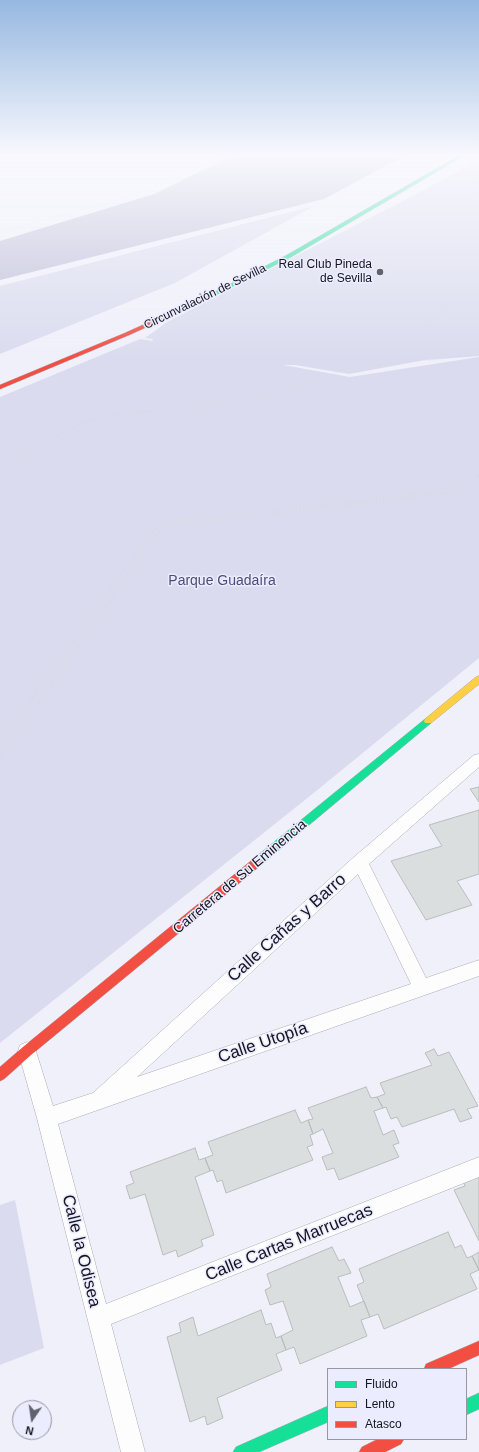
<!DOCTYPE html>
<meta charset="utf-8">
<style>
body{margin:0}
#map{position:relative;width:479px;height:1452px;overflow:hidden;background:#eff0fa;font-family:Helvetica,sans-serif}
canvas{display:block}
.legend{position:absolute;left:327px;top:1368px;width:140px;height:72px;box-sizing:border-box;background:#ebecfe;border:1px solid #9696a5;margin:0;padding:5px 7px;list-style:none;font-size:12px;color:#161620}
.legend li{display:flex;align-items:center;gap:8px;height:20px}
.legend b{width:20px;border:1px solid #9696a5}
.north{position:absolute;left:12px;top:1400px;width:40px;height:40px;box-sizing:border-box;background:#ebecfe;border:1px solid #9696a5;border-radius:50%;rotate:193deg;font-size:11px;font-weight:700;line-height:16px;text-align:center;color:#161620}
.north::after{content:'';display:block;margin:auto;width:14px;height:18px;background:#62626c;clip-path:polygon(50% 0,100% 100%,50% 72%,0 100%)}
</style>
<div id="map">
<canvas width="479" height="1452"></canvas>
<ul class="legend">
<li><b style="height:5px;background:#16e098"></b>Fluido</li>
<li><b style="height:5px;background:#ffcf43"></b>Lento</li>
<li><b style="height:5px;background:#f24e42"></b>Atasco</li>
</ul>
<div class="north">N</div>
</div>
<script>
const c = document.querySelector('canvas').getContext('2d');
c.lineJoin = 'round';
function fillPath(path, color) { c.fillStyle = color; c.fill(path, 'evenodd'); }
const shape = rows => new Path2D(rows.map(r => 'M' + r).join(''));
function stroke(path, color, width, dash) { c.strokeStyle = color; c.lineWidth = width; c.lineCap = dash ? 'butt' : 'round'; c.setLineDash(dash || []); c.stroke(path); }
function label(font, color, halo, rows, align = 'center') {
  c.font = font + ' Helvetica,sans-serif'; c.lineWidth = 3; c.setLineDash([]); c.textBaseline = 'middle'; c.strokeStyle = halo; c.fillStyle = color; for (const [text, x, y, turn = 0] of rows) {
    c.save(); c.translate(x, y); c.rotate((+turn || 0) * Math.PI / 180); c.textAlign = isNaN(turn) ? turn : align; if (halo) c.strokeText(text, 0, 0); c.fillText(text, 0, 0); c.restore();
  }
}
fillPath(shape([
 [479,159,479,356,425,360,349,374,295,365,283,365,350,377,479,357,479,658,310,796,0,1043,0,397,140,339,153,341,152,339,145,338,167,322,428,188],
 [314,206,175,283,0,354,0,286],
 [15,1200,44,1348,0,1365,0,1205]
]), '#dadbee');
fillPath(shape([
 [234,155,406,155,324,199,0,280,0,241,154,194]
]), '#bcbdd7');
const building = shape([
 [479,787,479,802,470,789,479,787],
 [479,810,479,874,457,881,472,905,426,920,391,861,442,846,429,825,479,810],
 [434,1049,438,1056,449,1052,478,1106,467,1109,472,1118,460,1122,454,1109,402,1127,397,1117,391,1119,386,1107,383,1108,377,1097,385,1094,380,1083,432,1065,425,1053,434,1049],
 [366,1087,371,1098,377,1097,383,1108,374,1111,383,1135,394,1130,399,1143,393,1145,399,1157,339,1180,334,1168,327,1170,322,1157,333,1153,323,1129,313,1134,308,1120,313,1119,308,1108,366,1087],
 [295,1110,301,1123,308,1120,313,1134,310,1135,313,1145,307,1147,313,1160,226,1193,222,1180,217,1182,213,1170,210,1171,205,1158,213,1155,208,1142,295,1110],
 [195,1148,199,1160,205,1158,210,1171,195,1177,214,1235,201,1240,203,1246,178,1257,176,1250,163,1255,145,1194,130,1199,126,1186,134,1183,130,1172,195,1148],
 [479,1173,479,1241,454,1190,465,1186,462,1179,479,1173],
 [448,1232,455,1248,461,1245,467,1258,472,1256,479,1270,470,1274,477,1289,384,1329,378,1314,370,1317,357,1285,364,1282,359,1269,448,1232],
 [332,1247,339,1261,344,1259,351,1273,338,1277,350,1307,364,1301,370,1317,361,1320,367,1336,300,1364,294,1347,286,1350,281,1336,293,1330,283,1301,270,1305,265,1290,271,1287,267,1274,332,1247],
 [479,1252,479,1270,472,1256,479,1252],
 [261,1310,266,1325,271,1323,276,1338,281,1336,286,1350,276,1354,282,1370,217,1398,223,1418,207,1425,205,1416,190,1422,167,1337,181,1332,179,1323,193,1317,198,1336,261,1310]
]);
fillPath(building, '#dadede');
stroke(building, '#b9bdbd', 1);
const street = shape([
 [479,754,479,767,369,864,426,978,479,960,479,976,58,1124,106,1304,479,1157,479,1177,111,1324,145,1452,121,1452,37,1118,18,1051,20,1045,27,1042,34,1045,53,1106,93,1093,354,857,474,755,479,754],
 [358,874,411,984,137,1077,358,874]
]);
const fast = shape([
 [460,155,465,155,291,257,200,303,195,302,287,255,460,155],
 [428,718,431,719,432,721,431,723,260,866,256,867,252,866,251,863,252,860,425,719,428,718],
 [479,1393,479,1409,466,1415,466,1399,479,1393],
 [328,1406,328,1422,259,1452,233,1452,236,1447,328,1406]
]);
const slow = shape([
 [479,676,479,684,431,723,425,723,424,721,425,719,476,677,479,676]
]);
const jam = shape([
 [198,300,201,302,200,303,129,335,0,389,0,385,125,333,198,300],
 [256,859,260,860,261,863,260,866,31,1055,4,1079,0,1081,0,1067,23,1047,252,860,256,859],
 [479,1341,479,1355,448,1369,424,1369,426,1364,479,1341],
 [378,1439,404,1439,401,1444,385,1452,359,1452,362,1447,378,1439]
]);
stroke(street, '#aaabb4', 1);
stroke(fast, '#aaabb4', 1);
stroke(slow, '#aaabb4', 1);
stroke(jam, '#aaabb4', 1);
stroke(shape([
 [0,232,136,195,160,183,201,168,230,155]
]), '#dadadd', 1, [0.5, 1.5]);
stroke(shape([
 [479,287,456,298,446,310,418,331,415,336,422,353,479,349],
 [148,411,272,395,307,385,348,368,479,355]
]), '#dadadd', 1.5, [0.5, 2]);
stroke(shape([
 [0,470,6,468,56,436,78,425,101,417,156,410],
 [109,590,148,535,163,523,428,493,479,476],
 [118,590,156,536,172,526,443,494,479,482]
]), '#dadadd', 2, [1, 2.5]);
stroke(shape([
 [0,743,110,589],
 [0,758,119,589]
]), '#dadadd', 2.5, [1, 3]);
fillPath(street, '#fdfdfe');
fillPath(fast, '#16e098');
fillPath(slow, '#ffcf43');
fillPath(jam, '#f24e42');
const sky = c.createLinearGradient(0, 0, 0, 359);
sky.addColorStop(0, '#96b8e1');
sky.addColorStop(0.43, '#f8f8fd');
sky.addColorStop(1, '#f8f8fd00');
c.fillStyle = sky;
c.fillRect(0, 0, 479, 359);
for (const [x, y, r, color] of [
 [380,272,4,"#62626c"]
]) { const dot = new Path2D(); dot.arc(x, y, r, 0, 2 * Math.PI); c.fillStyle = color; c.fill(dot); stroke(dot, '#ebecfe', 1.5); }
label('12px', '#161620', '#ebecfe', [
 ["Real Club Pineda",372,265],
 ["de Sevilla",372,279]
], 'right');
label('12px', '#161620', '#ebecfe', [
 ["Circunvalación de Sevilla",205,297,-26]
]);
label('14px', '#4c4c7c', '#ebecfe', [
 ["Parque Guadaíra",222,581]
]);
label('14px', '#161620', '#ebecfe', [
 ["Carretera de Su Eminencia",240,877,-40]
]);
label('17px', '#161620', '#ebecfe', [
 ["Calle Cañas y Barro",287,928,-42],
 ["Calle Utopía",263,1043,-19],
 ["Calle Cartas Marruecas",289,1243,-22],
 ["Calle la Odisea",81,1251,76]
]);
</script>
